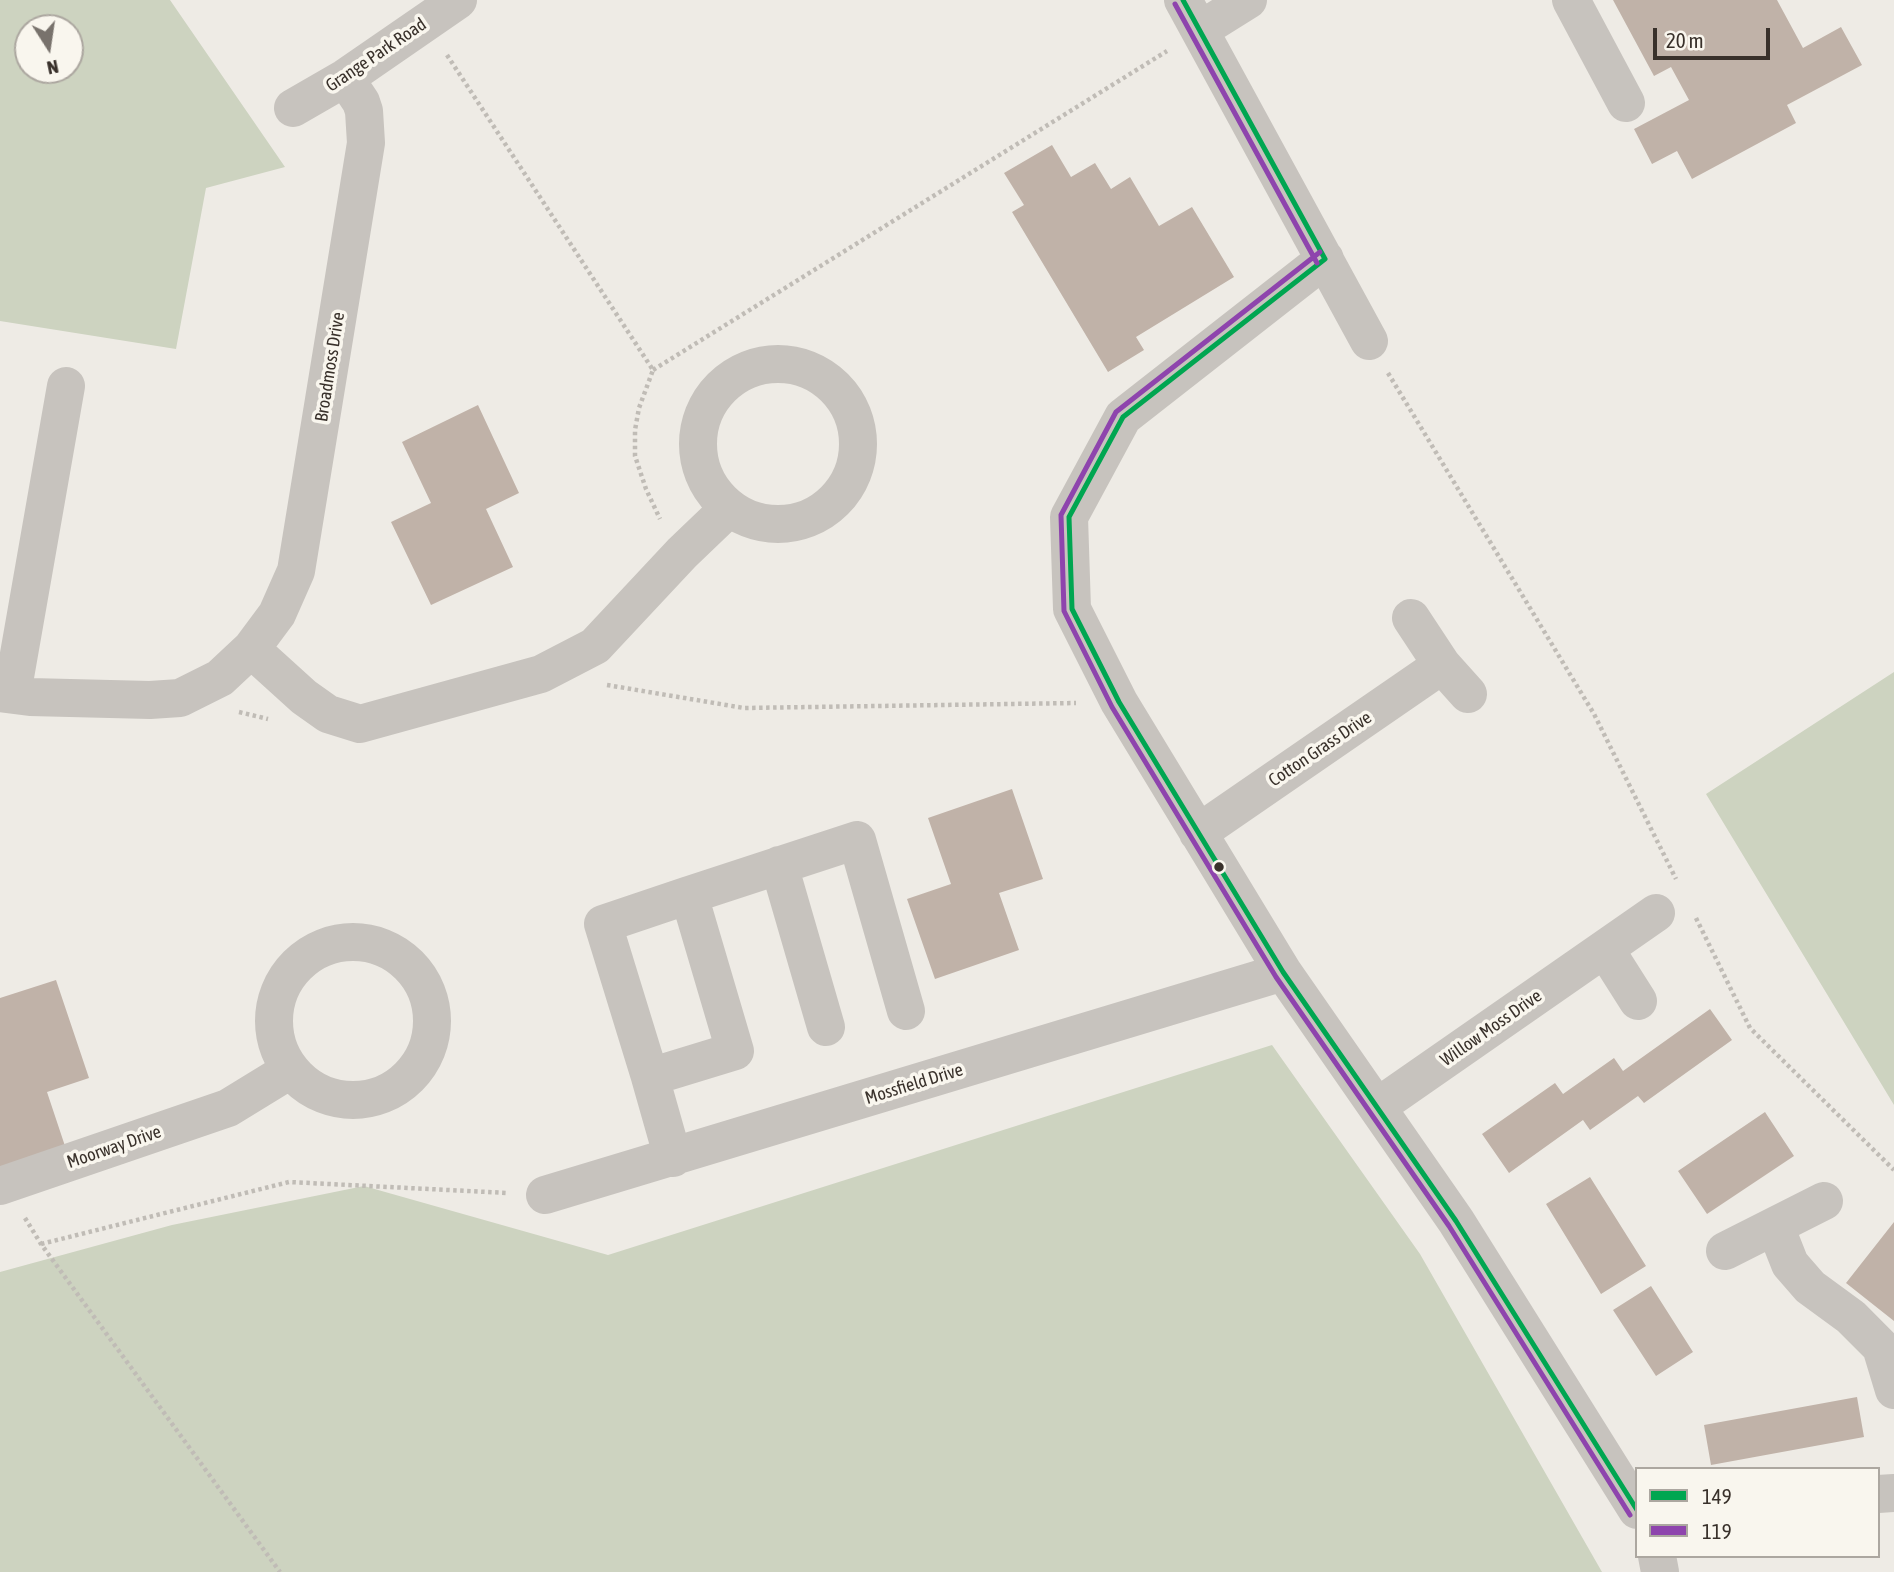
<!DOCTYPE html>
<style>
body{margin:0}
#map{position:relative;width:1894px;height:1572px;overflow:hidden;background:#eeebe5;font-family:"Asap Condensed",sans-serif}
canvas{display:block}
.legend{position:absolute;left:1635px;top:1467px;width:245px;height:91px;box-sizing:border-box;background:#f9f6ee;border:2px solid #aca7a0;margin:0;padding:9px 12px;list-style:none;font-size:21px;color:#39312b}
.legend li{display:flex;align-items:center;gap:14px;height:35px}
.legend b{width:35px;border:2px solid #aca7a0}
.north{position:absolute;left:14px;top:14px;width:70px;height:70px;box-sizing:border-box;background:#f9f6ee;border:2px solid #aca7a0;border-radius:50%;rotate:168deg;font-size:19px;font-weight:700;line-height:28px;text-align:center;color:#39312b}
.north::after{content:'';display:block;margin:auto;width:24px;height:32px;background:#78726c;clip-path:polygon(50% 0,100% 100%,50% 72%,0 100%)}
.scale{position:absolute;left:1653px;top:28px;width:117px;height:32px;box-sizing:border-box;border:4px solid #39312b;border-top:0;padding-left:9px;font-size:21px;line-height:24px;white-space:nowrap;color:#39312b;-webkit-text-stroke:5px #f9f6ee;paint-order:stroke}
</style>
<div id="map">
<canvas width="1894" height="1572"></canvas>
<ul class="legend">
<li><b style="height:9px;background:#00a651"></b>149</li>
<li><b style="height:9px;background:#8e44ad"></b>119</li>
</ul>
<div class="north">N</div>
<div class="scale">20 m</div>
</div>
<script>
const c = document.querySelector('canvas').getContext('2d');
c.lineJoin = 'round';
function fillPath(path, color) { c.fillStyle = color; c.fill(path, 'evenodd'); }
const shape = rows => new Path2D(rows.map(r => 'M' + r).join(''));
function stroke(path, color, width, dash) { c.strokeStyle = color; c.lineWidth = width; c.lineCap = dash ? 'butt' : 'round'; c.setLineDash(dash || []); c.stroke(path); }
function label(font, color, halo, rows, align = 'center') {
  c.font = font + ' "Asap Condensed",sans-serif'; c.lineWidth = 7; c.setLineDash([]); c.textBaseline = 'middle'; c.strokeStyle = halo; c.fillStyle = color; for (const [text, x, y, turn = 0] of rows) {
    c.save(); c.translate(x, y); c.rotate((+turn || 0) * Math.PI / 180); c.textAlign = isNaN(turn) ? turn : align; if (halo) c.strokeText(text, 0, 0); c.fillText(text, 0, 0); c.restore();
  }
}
fillPath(shape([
 [0,0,170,0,285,167,206,188,176,349,0,321],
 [28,28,70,28,70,70,28,70],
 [1894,672,1894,1105,1706,794],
 [1272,1045,1420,1254,1602,1572,0,1572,0,1272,172,1225,364,1186,608,1255]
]), '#cdd3c0');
fillPath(shape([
 [1613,0,1777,0,1803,48,1841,27,1862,65,1787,105,1796,123,1692,179,1677,151,1652,164,1634,129,1689,100,1671,67,1654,76],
 [1052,145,1071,177,1095,163,1111,189,1130,177,1159,226,1192,207,1234,277,1136,337,1144,350,1108,372,1012,212,1024,205,1004,173],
 [478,405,519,493,486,509,513,567,431,605,391,522,431,503,402,442],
 [1012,789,1043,879,999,893,1019,950,935,979,907,899,951,884,928,818],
 [56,980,89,1078,47,1092,65,1146,0,1168,0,998],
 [1710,1009,1732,1040,1644,1103,1638,1096,1590,1130,1583,1120,1509,1173,1482,1134,1555,1083,1563,1094,1614,1058,1623,1071],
 [1765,1112,1794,1156,1707,1214,1678,1171],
 [1590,1177,1646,1266,1601,1294,1546,1204],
 [1894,1222,1894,1321,1846,1283],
 [1651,1286,1693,1352,1656,1376,1613,1310],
 [1857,1397,1864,1437,1711,1465,1704,1425]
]), '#c0b2a8');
stroke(shape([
 [447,55,653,370,639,408,635,430,635,456,646,489,660,519],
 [653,370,1167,51],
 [1388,373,1594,714,1676,879],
 [607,685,744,708,1076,703],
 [239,712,268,719],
 [1696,918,1750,1028,1894,1170],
 [25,1218,41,1244,280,1572],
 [41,1244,289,1182,508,1193]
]), '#c0bcb6', 4.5, [3.5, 3.5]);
stroke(shape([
 [1183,0,1369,341],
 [1571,0,1626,103],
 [1200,30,1248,0],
 [293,108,345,78,458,0],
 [1325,259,1123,417,1069,517,1072,609,1119,702,1283,972,1456,1221,1637,1510],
 '698 444a80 80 0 1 1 160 0a80 80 0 1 1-160 0Z',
 [1411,618,1442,665,1468,694],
 [251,649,304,697,328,714,360,724,541,674,595,646,682,553,729,508],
 [0,693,30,697,150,700,180,698,220,678,251,649,277,614,296,571,366,143,364,111,361,102,345,78],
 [12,694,66,386],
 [1198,833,1442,665],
 [779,865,826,1027],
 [689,895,603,924,650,1077,735,1051,689,895,857,840,906,1011],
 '274 1021a79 79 0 1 1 158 0a79 79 0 1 1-158 0Z',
 [1605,949,1638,1001],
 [650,1077,673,1158],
 [1377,1107,1656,913],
 [0,1186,228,1108,290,1070],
 [545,1195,1283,972],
 [1775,1226,1790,1264,1810,1287,1851,1317,1881,1347,1894,1390],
 [1725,1251,1824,1201],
 [1878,1494,1894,1493],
 [1657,1556,1660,1572]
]), '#c7c3be', 38);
stroke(shape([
 [1183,0,1325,259],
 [1325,259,1123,417,1069,517,1072,609,1119,702,1283,972,1456,1221,1637,1510]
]), '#00a651', 5);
stroke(shape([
 [1175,4,1317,263],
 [1320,252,1116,412,1061,515,1064,611,1112,707,1276,977,1449,1226,1630,1515]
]), '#8e44ad', 5);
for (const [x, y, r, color] of [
 [1219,867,6,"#39312b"]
]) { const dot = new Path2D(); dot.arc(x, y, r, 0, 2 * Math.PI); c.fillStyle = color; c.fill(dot); stroke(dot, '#f9f6ee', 2.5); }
label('18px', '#39312b', '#f9f6ee', [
 ["Grange Park Road",376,55,-34],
 ["Broadmoss Drive",330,367,-81],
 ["Cotton Grass Drive",1320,749,-34],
 ["Willow Moss Drive",1491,1028,-35],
 ["Mossfield Drive",914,1084,-17],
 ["Moorway Drive",114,1147,-19]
]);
</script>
